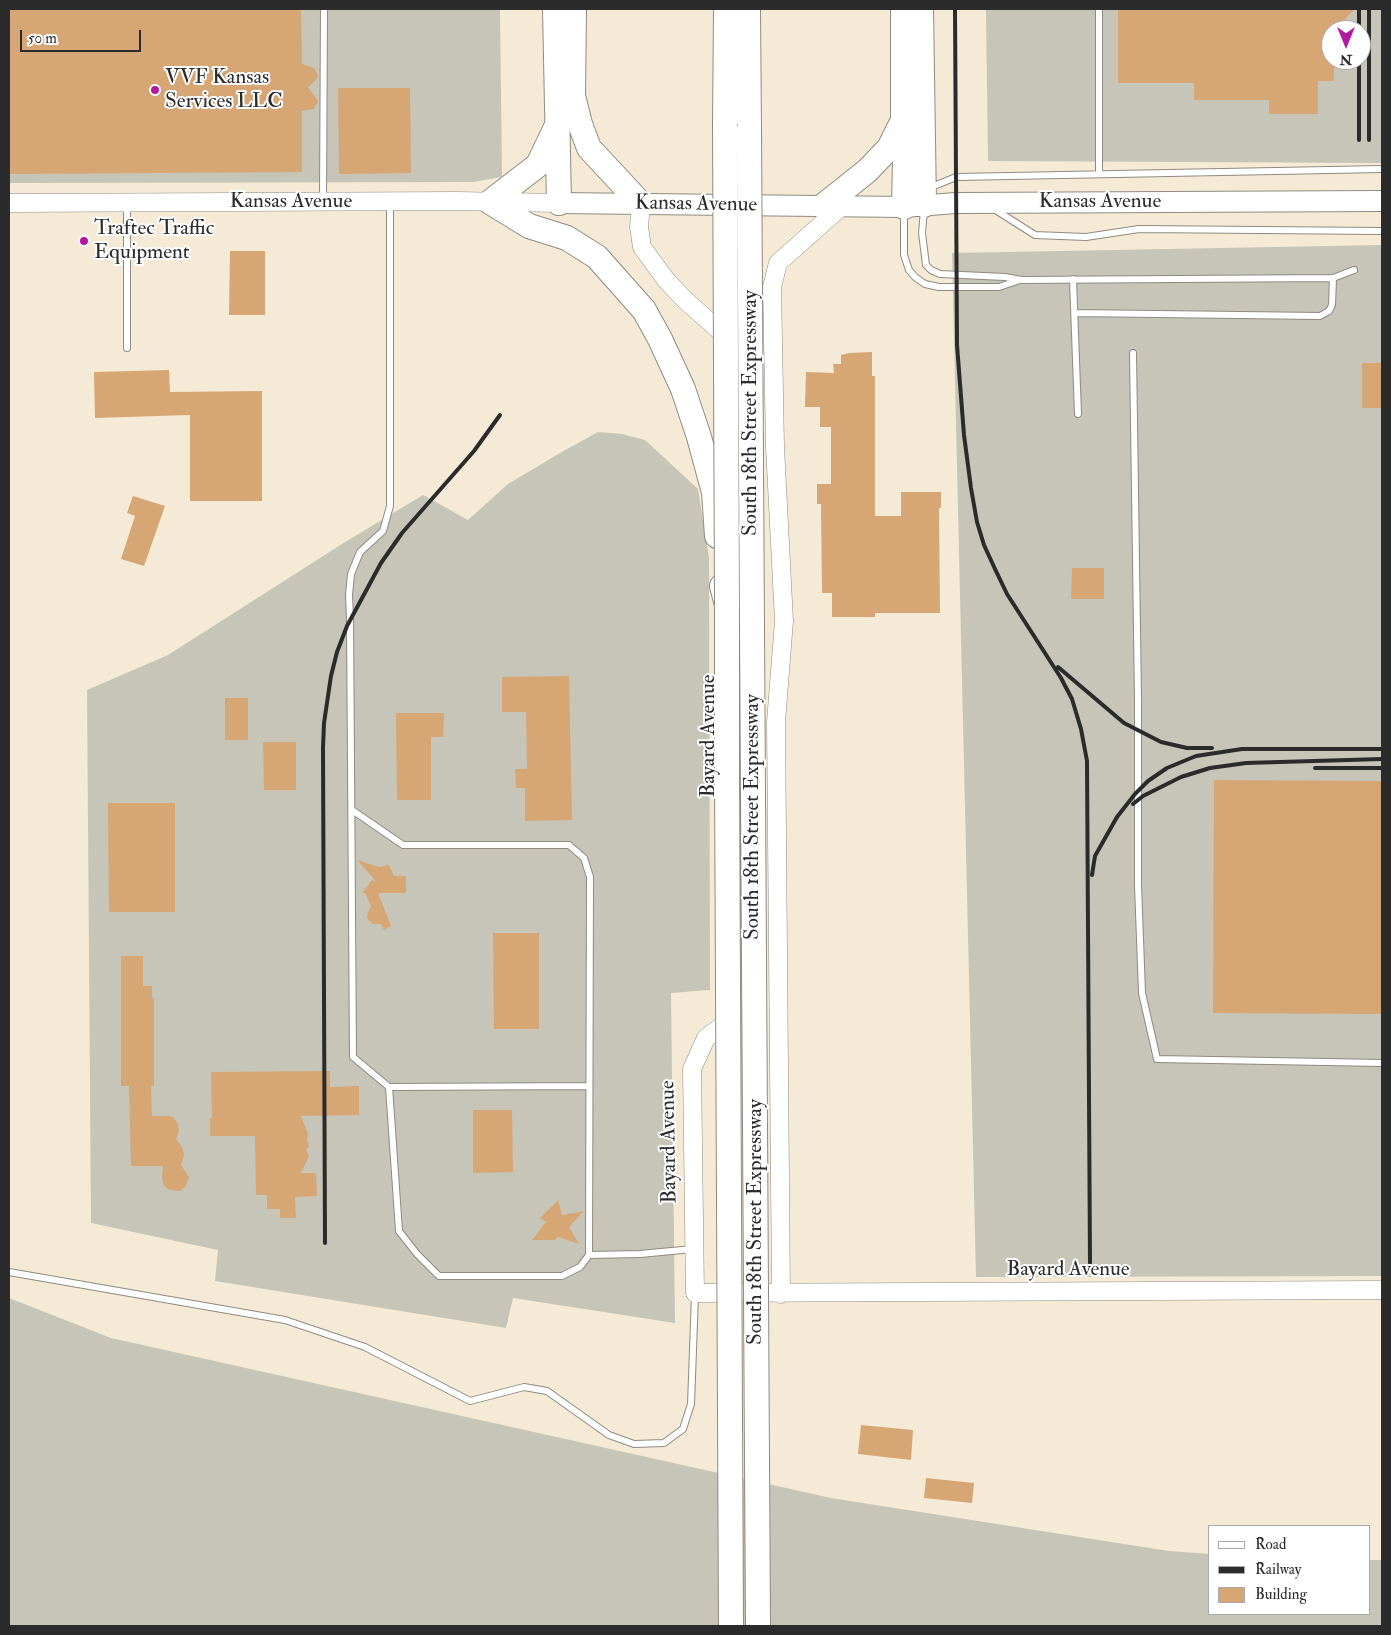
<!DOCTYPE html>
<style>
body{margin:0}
#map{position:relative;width:1391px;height:1635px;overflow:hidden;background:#f5ead5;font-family:"IM FELL Double Pica",serif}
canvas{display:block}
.frame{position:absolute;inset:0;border:10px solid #2b2b2b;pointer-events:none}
.legend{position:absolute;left:1208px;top:1525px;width:162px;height:90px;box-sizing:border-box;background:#fff;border:1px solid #aaa;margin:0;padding:6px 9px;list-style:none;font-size:15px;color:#2b2b2b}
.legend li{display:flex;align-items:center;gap:10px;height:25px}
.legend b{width:25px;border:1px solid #aaa}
.north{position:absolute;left:1321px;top:20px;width:50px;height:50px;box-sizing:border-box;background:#fff;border:1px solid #aaa;border-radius:50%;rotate:180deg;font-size:14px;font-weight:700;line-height:20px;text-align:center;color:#2b2b2b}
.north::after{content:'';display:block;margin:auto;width:18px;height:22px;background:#b5179e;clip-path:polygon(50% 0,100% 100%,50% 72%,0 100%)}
.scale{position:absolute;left:20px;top:30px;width:121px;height:22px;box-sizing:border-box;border:2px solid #2b2b2b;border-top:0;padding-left:6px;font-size:15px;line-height:18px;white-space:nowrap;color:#2b2b2b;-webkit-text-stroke:4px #fff;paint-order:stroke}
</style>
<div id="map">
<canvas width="1391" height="1635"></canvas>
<div class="frame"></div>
<ul class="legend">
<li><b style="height:6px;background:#fff"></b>Road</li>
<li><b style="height:6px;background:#2b2b2b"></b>Railway</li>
<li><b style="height:14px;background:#d6a675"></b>Building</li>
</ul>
<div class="north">N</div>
<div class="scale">50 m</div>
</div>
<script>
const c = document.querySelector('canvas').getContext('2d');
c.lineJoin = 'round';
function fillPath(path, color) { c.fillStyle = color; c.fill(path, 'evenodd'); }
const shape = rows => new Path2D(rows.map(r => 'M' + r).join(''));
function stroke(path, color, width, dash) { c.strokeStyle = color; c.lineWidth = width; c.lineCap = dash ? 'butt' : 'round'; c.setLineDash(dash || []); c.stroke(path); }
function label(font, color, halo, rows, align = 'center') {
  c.font = font + ' "IM FELL Double Pica",serif'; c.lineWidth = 4; c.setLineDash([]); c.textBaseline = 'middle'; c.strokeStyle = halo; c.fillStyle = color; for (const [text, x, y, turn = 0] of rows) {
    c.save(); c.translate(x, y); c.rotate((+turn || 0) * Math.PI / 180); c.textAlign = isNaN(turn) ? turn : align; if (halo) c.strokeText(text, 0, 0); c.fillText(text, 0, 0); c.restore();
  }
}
fillPath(shape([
 [9,9,500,9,502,177,473,182,9,183],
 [986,9,1382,9,1382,163,988,161],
 [1331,30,1361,30,1361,60,1331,60],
 [1382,245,1382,1276,976,1277,952,253],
 [598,432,622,434,645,440,698,489,709,558,710,990,671,993,675,1323,513,1298,506,1328,215,1281,218,1250,91,1223,87,690,168,655,342,544,423,495,468,520,508,484,560,453],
 [9,1298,111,1338,831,1498,1169,1551,1210,1554,1210,1614,1370,1614,1370,1560,1382,1560,1382,1626,9,1626]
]), '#c6c5b8');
fillPath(shape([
 [9,9,301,9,302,64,314,68,318,75,315,81,308,87,318,101,314,109,302,111,302,172,9,174],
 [1118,9,1355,9,1344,20,1334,24,1334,30,1331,30,1331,60,1334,60,1334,81,1318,81,1318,114,1269,114,1269,100,1194,100,1194,83,1118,83],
 [338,88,410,88,411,173,339,174],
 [230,251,265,251,265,315,229,315],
 [872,352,872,376,875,376,875,516,901,516,901,492,941,492,941,508,939,508,940,613,875,613,875,617,832,617,832,593,822,593,821,504,817,504,817,484,831,484,831,427,820,427,820,407,805,407,806,372,834,373,833,364,841,364,841,355,849,353],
 [1362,363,1382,363,1382,408,1362,408],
 [169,370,170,392,262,391,262,501,190,501,190,415,95,418,94,372],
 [133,496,165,506,144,566,121,559,135,516,127,513],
 [1072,568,1104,568,1104,599,1071,599],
 [569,676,572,820,525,821,525,788,516,788,515,769,527,769,526,712,502,712,502,677],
 [225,698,248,698,248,740,225,740],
 [396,713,444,713,443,737,431,737,431,800,397,800],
 [263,742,296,742,296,790,264,790],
 [1214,780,1382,781,1382,1014,1213,1013],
 [108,803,175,803,175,912,109,912],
 [357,860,379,867,389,865,394,876,406,876,406,893,378,893,391,926,384,930,381,924,373,924,367,918,368,912,371,906,365,893,362,893,373,879,374,882,375,880],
 [493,933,539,933,539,1029,494,1029],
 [121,956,143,956,143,986,152,986,152,998,154,998,154,1086,151,1086,152,1116,169,1116,174,1118,178,1124,179,1131,176,1139,183,1149,184,1156,181,1165,189,1177,186,1186,180,1191,170,1190,164,1186,162,1178,163,1166,131,1166,129,1086,121,1086],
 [330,1071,330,1087,359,1086,359,1115,301,1116,308,1134,307,1139,309,1146,306,1150,309,1156,301,1173,316,1173,317,1196,295,1197,296,1218,280,1218,280,1209,267,1209,267,1195,256,1195,255,1136,210,1136,210,1118,212,1118,211,1072],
 [473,1110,512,1110,513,1172,473,1173],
 [558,1200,562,1215,584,1211,569,1227,579,1244,558,1237,555,1240,532,1240,546,1222,540,1218],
 [861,1425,913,1430,911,1460,858,1454],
 [926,1478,974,1483,972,1503,924,1498]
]), '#d6a675');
const lane = shape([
 [1099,9,1099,174],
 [931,191,934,186,956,177,1382,169],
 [323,200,324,9],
 [994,209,1035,235,1086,237,1139,229,1382,231],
 [924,210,922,233,926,265,931,270,940,274,1005,277,1021,280,1333,278,1354,270],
 [904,211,904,255,909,270,915,277,925,284,939,287,999,287,1020,280],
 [1073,279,1078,414],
 [1075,313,1320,316,1329,311,1332,305,1333,278],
 [127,348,127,203],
 [1133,353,1138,699,1138,885,1142,993,1157,1059,1382,1063],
 [352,810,403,845,569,845,584,858,590,877,589,1255,580,1267,562,1276,439,1276,417,1254,399,1231,389,1087,353,1057,350,619,349,595,351,574,360,552,383,531,390,506,390,202],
 [389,1087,589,1086],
 [589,1255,640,1254,693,1249],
 [9,1272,285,1320,365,1347,470,1401,524,1387,547,1391,609,1435,634,1444,664,1443,683,1429,691,1404,695,1295]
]);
const secondary = shape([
 [9,203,457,201,559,203],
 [641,204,639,227,642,247,666,280,685,300,731,341],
 [731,1014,731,1019,706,1038,692,1069,695,1293,1382,1290],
 [781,1294,776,722,784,621,775,447,772,287,778,263,842,206]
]);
const primary = shape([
 [559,203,904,207,956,203,1382,201]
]);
const highway = shape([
 [555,9,559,203],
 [574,9,573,96,580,124,589,148,641,204],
 [748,9,749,129],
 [903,9,903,120,905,158,904,207],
 [921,9,924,205],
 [558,123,538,165,490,202,529,226,567,238,597,257,644,310,660,339,683,389,699,437,714,492,717,536],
 [725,124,726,9],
 [823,206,867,171,889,148,902,122],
 [722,586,727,605,727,772]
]);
stroke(lane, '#908a80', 8);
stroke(secondary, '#908a80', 19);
stroke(primary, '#908a80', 22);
stroke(highway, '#908a80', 26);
stroke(lane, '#fff', 6);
stroke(secondary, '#fff', 18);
stroke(primary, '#fff', 20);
stroke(highway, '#fff', 24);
stroke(shape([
 [955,9,957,345,964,435,971,488,977,522,984,545,995,569,1007,594,1061,678,1072,699,1081,729,1087,761,1090,1263],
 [1359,9,1359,30],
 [1369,9,1369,140],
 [1359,60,1359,140],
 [1058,667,1124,723,1161,742,1187,748,1212,748],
 [1315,768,1382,768],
 [1133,804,1143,796,1181,777,1210,768,1246,763,1382,759],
 [1092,875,1095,856,1117,817,1135,794,1148,781,1167,768,1196,756,1242,749,1382,749],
 [325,1243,323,748,324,723,331,676,337,652,347,626,381,563,402,533,474,451,500,415]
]), '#2b2b2b', 4);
const highwayBridge = shape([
 [725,124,727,605],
 [749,129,758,1626],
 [727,772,731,1626]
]);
stroke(highwayBridge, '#908a80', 26, []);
stroke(highwayBridge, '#fff', 24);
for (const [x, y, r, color] of [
 [155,90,5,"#b5179e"],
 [84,241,5,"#b5179e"]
]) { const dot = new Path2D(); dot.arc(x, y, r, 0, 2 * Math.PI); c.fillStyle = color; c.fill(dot); stroke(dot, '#fff', 2); }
label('21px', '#2b2b2b', '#fff', [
 ["VVF Kansas",165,78],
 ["Services LLC",165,102],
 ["Traftec Traffic",94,229],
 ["Equipment",94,253]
], 'left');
label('21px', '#2b2b2b', '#fff', [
 ["Kansas Avenue",291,202],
 ["Kansas Avenue",1100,202],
 ["Kansas Avenue",696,205,1],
 ["South 18th Street Expressway",751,413,-90],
 ["Bayard Avenue",709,736,-90],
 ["South 18th Street Expressway",753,817,-90],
 ["Bayard Avenue",670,1142,-91],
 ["South 18th Street Expressway",756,1222,-90],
 ["Bayard Avenue",1068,1270]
]);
</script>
